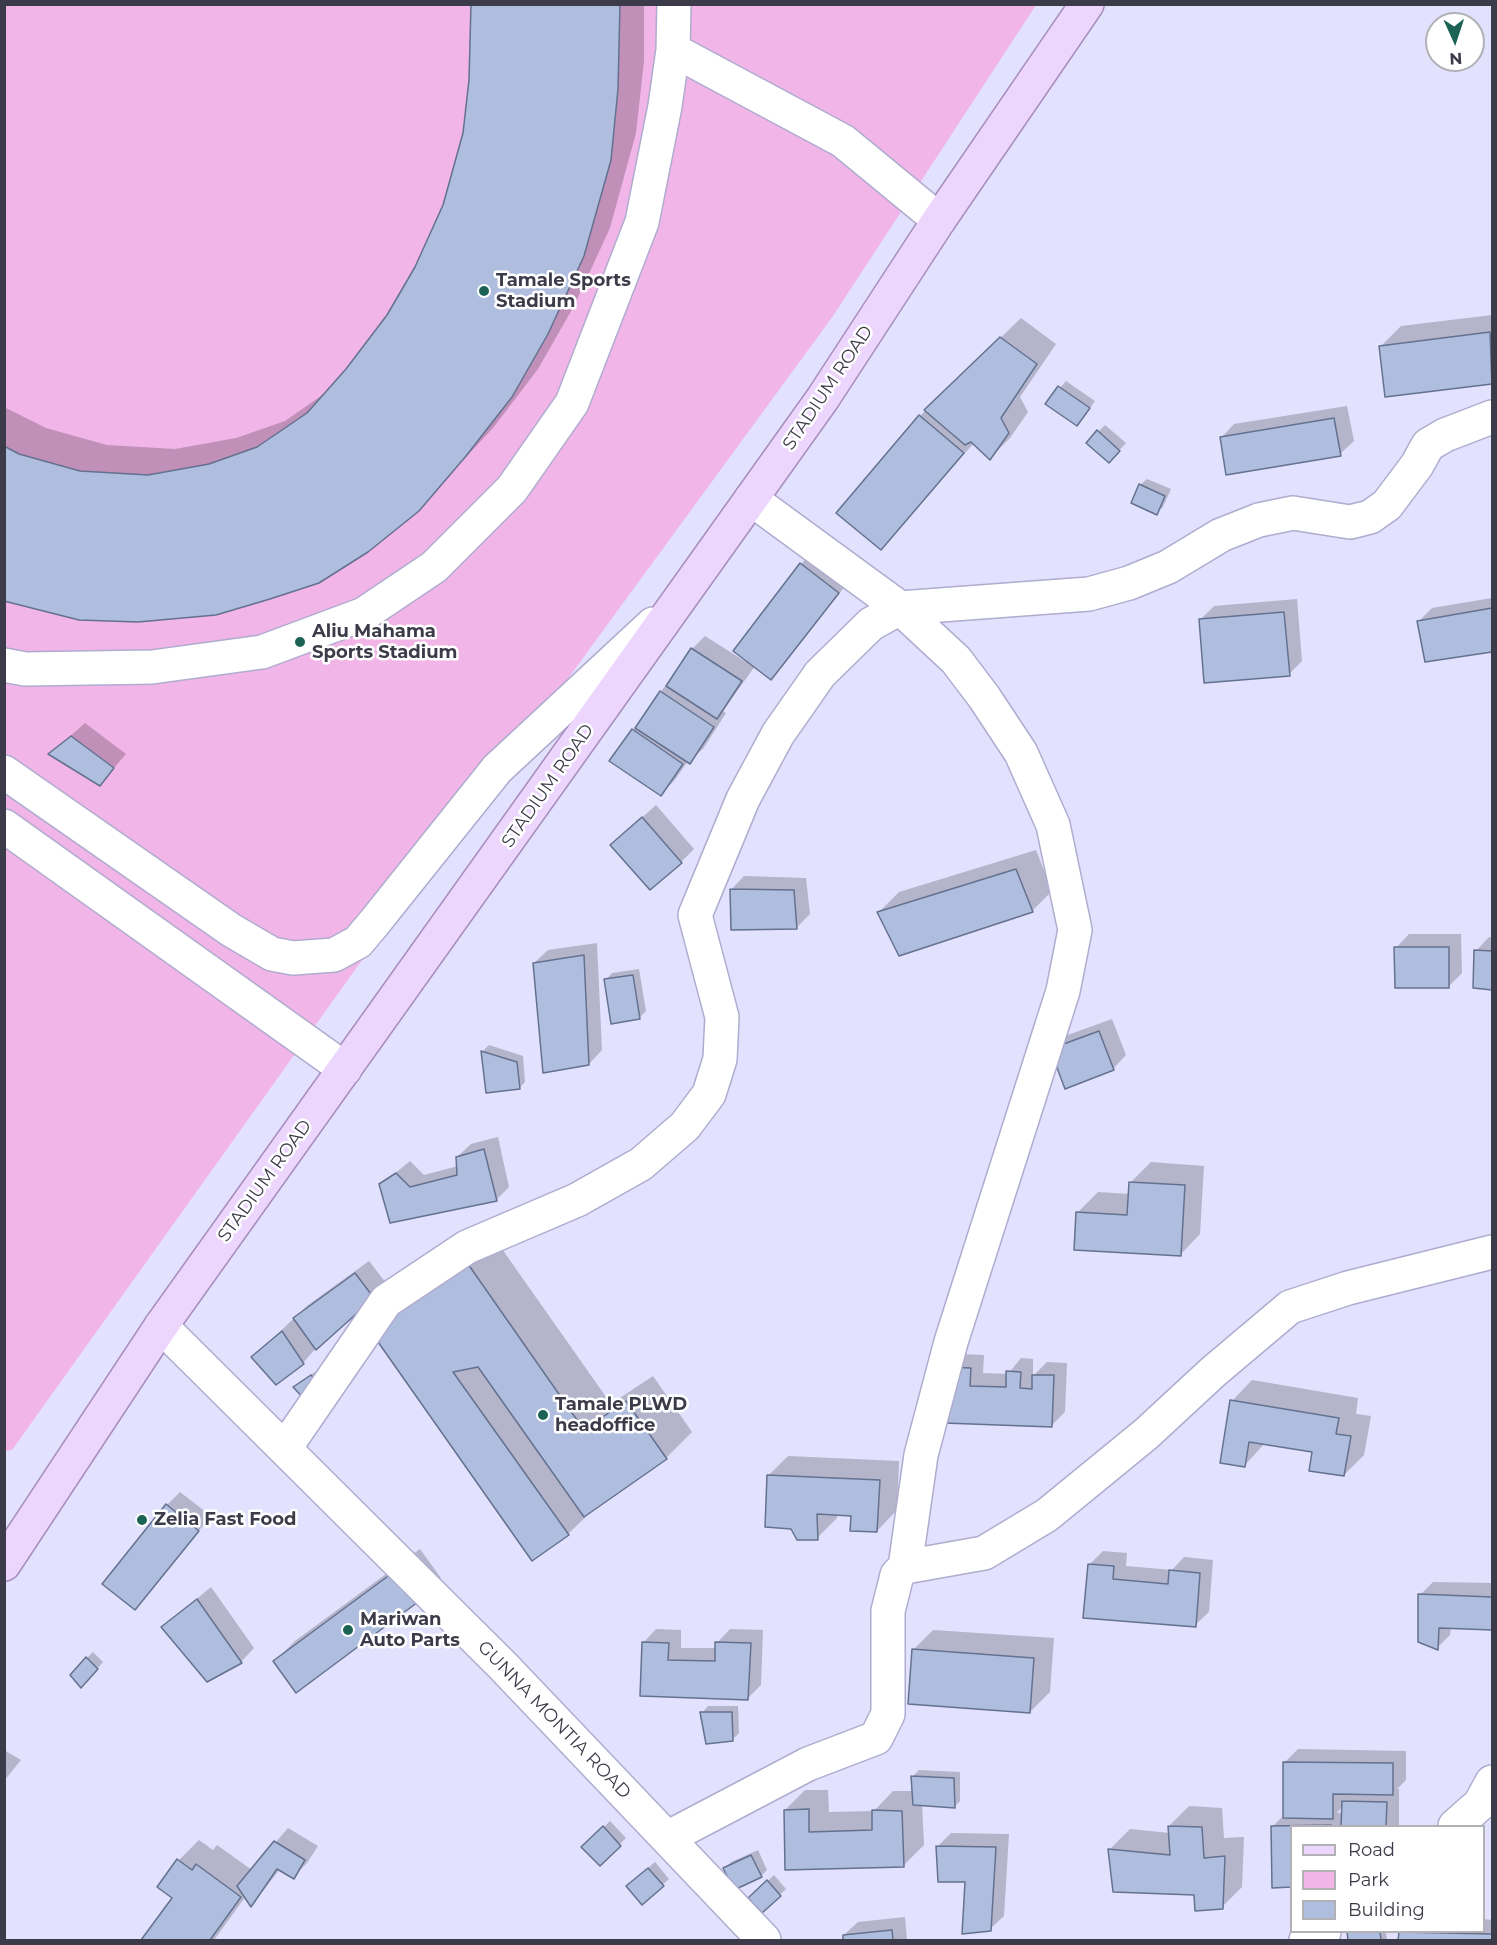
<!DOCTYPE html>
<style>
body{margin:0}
#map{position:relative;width:1497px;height:1945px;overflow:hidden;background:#e2e1fe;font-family:Montserrat,sans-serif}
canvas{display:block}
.frame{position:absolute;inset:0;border:6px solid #3c3b49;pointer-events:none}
.legend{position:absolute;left:1290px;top:1825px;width:195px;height:108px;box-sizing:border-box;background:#fff;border:2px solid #b1b1b6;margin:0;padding:8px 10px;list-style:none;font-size:18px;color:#3c3b49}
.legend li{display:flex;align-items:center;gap:12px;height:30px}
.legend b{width:30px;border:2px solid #b1b1b6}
.north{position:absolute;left:1425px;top:12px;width:60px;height:60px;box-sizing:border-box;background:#fff;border:2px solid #b1b1b6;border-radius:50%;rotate:177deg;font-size:16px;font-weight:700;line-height:24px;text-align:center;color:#3c3b49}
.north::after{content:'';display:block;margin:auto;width:21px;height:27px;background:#1c6355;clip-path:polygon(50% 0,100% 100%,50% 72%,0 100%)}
</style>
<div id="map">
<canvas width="1497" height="1945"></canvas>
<div class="frame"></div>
<ul class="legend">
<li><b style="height:8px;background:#edd6fe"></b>Road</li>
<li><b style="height:16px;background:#f1b5e7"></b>Park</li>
<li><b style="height:16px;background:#afbdde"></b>Building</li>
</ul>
<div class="north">N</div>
</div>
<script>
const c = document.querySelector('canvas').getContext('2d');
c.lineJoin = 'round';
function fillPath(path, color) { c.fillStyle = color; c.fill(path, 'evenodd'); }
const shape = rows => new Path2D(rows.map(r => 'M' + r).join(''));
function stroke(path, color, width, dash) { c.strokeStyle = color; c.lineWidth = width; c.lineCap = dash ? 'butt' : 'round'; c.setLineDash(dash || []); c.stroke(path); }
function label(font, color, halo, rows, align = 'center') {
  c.font = font + ' Montserrat,sans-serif'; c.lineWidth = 5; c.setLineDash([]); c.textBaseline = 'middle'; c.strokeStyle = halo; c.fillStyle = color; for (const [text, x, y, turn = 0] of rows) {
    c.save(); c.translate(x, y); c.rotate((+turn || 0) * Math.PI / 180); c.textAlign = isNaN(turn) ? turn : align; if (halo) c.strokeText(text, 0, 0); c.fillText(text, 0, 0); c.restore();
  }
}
fillPath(shape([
 [5,5,1036,5,833,316,357,967,12,1450,5,1451]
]), '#f1b5e7');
fillPath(shape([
 [472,4,644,4,644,61,636,133,610,228,574,306,538,369,493,428,418,509,4,599,4,407,46,428,107,445,175,449,236,438,285,421,328,391,347,370,388,316,416,268,444,206,465,134,470,80],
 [1492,315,1492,382,1386,396,1381,346,1401,326],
 [1021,318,1056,344,1020,397,1028,412,1010,438,990,458,974,443,881,548,920,416],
 [1066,381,1095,401,1083,418,1047,404],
 [1347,406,1354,441,1340,454,1221,438,1234,424],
 [1105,425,1126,443,1115,455,1088,442],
 [1147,479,1171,489,1163,507,1156,513,1140,485],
 [814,551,851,579,771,678,755,666,723,711,726,713,703,749,688,761,674,781,660,794,611,760,692,649,705,636,746,662,801,564],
 [1492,598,1492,651,1426,661,1419,621,1432,608],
 [1297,599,1302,661,1289,674,1201,619,1214,606],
 [85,723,126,754,100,784,50,754],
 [656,805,694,849,681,862,626,832],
 [1036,850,1052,891,1032,911,879,912,899,892],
 [744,876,806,878,810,914,796,928,731,890],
 [1409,934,1461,934,1462,973,1448,987,1396,948],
 [1489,937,1492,937,1492,988,1475,987,1476,951],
 [597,943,602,1050,589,1064,534,963,548,950],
 [639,969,646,1011,639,1018,606,980,612,973],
 [1112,1019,1126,1055,1113,1069,1052,1050,1065,1036],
 [489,1045,523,1056,525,1082,519,1088,487,1092,483,1051],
 [498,1137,509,1187,496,1200,381,1185,410,1161,424,1175,458,1166,457,1157,471,1144],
 [1151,1162,1204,1166,1200,1234,1180,1255,1078,1212,1098,1192,1130,1194,1131,1182],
 [495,1239,611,1404,653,1376,692,1432,666,1458,595,1508,568,1534,373,1332,399,1306],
 [369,1261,386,1283,316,1348,303,1363,253,1357,308,1305],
 [961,1354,984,1355,983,1373,1008,1374,1021,1358,1033,1359,1033,1376,1047,1362,1067,1363,1065,1412,1052,1425,945,1422],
 [318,1370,325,1378,295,1387,301,1381],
 [1252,1380,1358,1398,1356,1414,1371,1416,1364,1455,1344,1475,1314,1451,1265,1443,1245,1465,1232,1401],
 [788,1456,899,1461,897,1510,877,1531,852,1515,837,1514,837,1518,817,1538,768,1476],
 [180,1492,211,1516,135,1608,167,1505],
 [420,1549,441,1578,421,1598,275,1661,295,1641],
 [1103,1551,1127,1553,1126,1566,1172,1570,1184,1557,1213,1560,1209,1612,1195,1625,1085,1616,1089,1565],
 [1433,1582,1492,1583,1492,1628,1451,1627,1450,1635,1437,1648,1420,1595],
 [211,1587,254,1648,241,1662,208,1680,163,1627],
 [656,1629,681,1630,681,1648,717,1648,717,1643,730,1629,763,1630,761,1685,748,1698,641,1695,643,1643],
 [933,1630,1054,1638,1050,1692,1030,1712,913,1650],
 [93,1652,103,1662,88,1680,87,1658],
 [708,1706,738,1706,739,1733,733,1739,702,1713],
 [1298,1749,1406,1751,1406,1780,1397,1789,1399,1789,1399,1826,1272,1827,1284,1815,1285,1762],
 [1343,1806,1343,1813,1337,1813],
 [4,1750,21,1760,4,1781],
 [919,1770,960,1772,960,1801,954,1807,922,1804,924,1845,904,1865,786,1869,785,1810,805,1790,828,1790,829,1812,874,1811,893,1791,914,1791,913,1776],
 [1189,1806,1222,1808,1224,1838,1244,1837,1242,1887,1222,1907,1196,1893,1114,1890,1110,1849,1130,1829,1170,1833,1169,1826],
 [610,1821,626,1838,600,1864,584,1847],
 [288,1828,318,1846,307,1863,293,1877,280,1869,252,1905,246,1896,214,1940,143,1940,174,1897,159,1887,179,1860,199,1840,213,1850,217,1845,252,1870],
 [951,1833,1009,1834,1004,1916,990,1929,967,1880,937,1847],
 [758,1850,767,1870,761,1876,725,1869,731,1862],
 [655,1862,669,1879,642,1903,634,1880],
 [774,1875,786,1889,763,1911,750,1898],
 [905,1917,907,1940,845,1940,844,1935,858,1922],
 [1484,1919,1492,1920,1492,1940,1399,1940,1400,1932,1484,1932],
 [1349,1932,1386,1932,1387,1940,1349,1940]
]), '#0003');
const building = shape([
 [471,4,620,4,618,89,611,160,584,256,548,334,512,397,466,456,419,511,368,552,319,583,270,599,216,615,138,622,79,620,4,601,4,446,19,454,80,471,148,475,209,464,257,447,307,413,346,369,387,315,415,267,443,205,463,133,469,80,471,4],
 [1490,332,1492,384,1385,397,1379,346,1490,332],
 [1000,337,1037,364,1001,418,1009,433,990,460,971,442,965,445,924,410,1000,337],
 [1058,386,1090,408,1077,426,1045,404,1058,386],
 [919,415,964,453,881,550,836,513,919,415],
 [1334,418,1341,456,1226,475,1220,437,1334,418],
 [1097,430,1120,451,1109,463,1086,443,1097,430],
 [1139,484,1165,496,1157,515,1131,503,1139,484],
 [800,563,839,593,771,680,733,651,800,563],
 [1492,608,1492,652,1425,662,1417,621,1492,608],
 [1284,612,1290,676,1204,683,1199,619,1284,612],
 [691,648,742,681,717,719,666,686,691,648],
 [660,691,714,727,690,764,635,728,660,691],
 [632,729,683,764,661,796,609,761,632,729],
 [71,736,114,768,100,786,48,754,71,736],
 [642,817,682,863,650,890,610,845,642,817],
 [1016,869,1033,912,899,956,877,912,1016,869],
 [730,889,794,890,797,929,731,930,730,889],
 [1394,947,1449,947,1449,988,1395,988,1394,947],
 [1474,950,1492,951,1492,990,1473,988,1474,950],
 [584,955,589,1065,543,1073,533,963,584,955],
 [633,975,640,1019,611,1024,604,979,633,975],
 [1099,1031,1114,1070,1065,1089,1050,1049,1099,1031],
 [481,1051,517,1062,520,1089,486,1093,481,1051],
 [484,1149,497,1201,390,1223,379,1184,396,1173,410,1187,457,1175,456,1157,484,1149],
 [1129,1182,1185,1185,1181,1256,1074,1250,1076,1212,1127,1215,1129,1182],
 [468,1264,584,1430,626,1401,667,1459,584,1517,478,1367,453,1372,569,1535,532,1561,371,1332,468,1264],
 [355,1273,374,1298,316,1350,293,1318,355,1273],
 [282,1331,304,1364,276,1385,251,1357,282,1331],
 [946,1367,971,1368,970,1386,1006,1387,1006,1371,1021,1372,1020,1388,1032,1389,1032,1375,1054,1375,1052,1427,944,1423,946,1367],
 [311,1375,320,1385,308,1403,293,1387,311,1375],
 [1230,1400,1339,1418,1336,1434,1351,1436,1344,1476,1309,1471,1312,1452,1249,1442,1245,1467,1220,1463,1230,1400],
 [767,1475,880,1480,877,1532,850,1531,851,1516,817,1514,818,1540,797,1540,791,1529,765,1527,767,1475],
 [166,1504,199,1531,135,1610,102,1584,166,1504],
 [1088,1564,1114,1566,1113,1579,1168,1584,1169,1570,1200,1573,1196,1627,1083,1618,1088,1564],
 [399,1568,422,1599,296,1693,273,1661,399,1568],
 [1418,1594,1492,1597,1492,1630,1439,1628,1438,1650,1418,1642,1418,1594],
 [197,1599,242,1663,207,1682,161,1627,197,1599],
 [642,1642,669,1643,668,1660,715,1661,715,1642,751,1643,748,1700,640,1696,642,1642],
 [912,1649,1034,1658,1030,1713,908,1704,912,1649],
 [86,1657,98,1669,81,1688,70,1675,86,1657],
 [700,1712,732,1712,733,1741,706,1744,700,1712],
 [1283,1762,1393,1763,1393,1795,1333,1794,1333,1819,1283,1818,1283,1762],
 [911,1776,954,1778,955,1808,913,1805,911,1776],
 [1342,1801,1387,1802,1386,1826,1341,1826,1342,1801],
 [809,1809,809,1832,872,1830,872,1810,902,1811,904,1867,785,1870,784,1810,809,1809],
 [1331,1825,1292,1826,1292,1887,1272,1888,1271,1826,1331,1825],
 [603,1826,621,1846,600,1866,581,1847,603,1826],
 [1168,1826,1202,1827,1204,1858,1225,1856,1223,1909,1195,1911,1194,1895,1113,1892,1108,1849,1170,1855,1168,1826],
 [274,1841,305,1860,294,1879,277,1869,251,1907,237,1886,274,1841],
 [936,1846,996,1847,991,1931,962,1934,965,1882,938,1882,936,1846],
 [751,1855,762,1877,734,1890,723,1868,751,1855],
 [177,1859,192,1870,196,1864,241,1897,210,1940,141,1940,172,1898,157,1887,177,1859],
 [648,1868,664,1886,642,1905,626,1886,648,1868],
 [767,1880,781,1896,762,1913,748,1898,767,1880],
 [892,1930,893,1940,843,1940,843,1935,892,1930],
 [1347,1932,1380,1932,1381,1940,1348,1940,1347,1932],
 [1399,1932,1492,1934,1492,1940,1398,1940,1399,1932]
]);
fillPath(building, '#afbdde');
stroke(building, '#64718f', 1.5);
const minor = shape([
 [673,50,843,141,939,220],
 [751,499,900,608,956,660,984,697,1021,753,1053,825,1075,930,1063,991,951,1342,921,1455,905,1567],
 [4,665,25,669,152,667,262,652,364,614,434,567,512,489,572,403,642,222,665,106,673,50,674,4],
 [4,772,231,930,272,954,293,958,334,955,358,942,374,923,497,769,653,624],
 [4,826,345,1069],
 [161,1326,503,1666,764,1940],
 [285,1448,386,1301,467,1247,577,1200,641,1164,685,1126,709,1094,720,1059,722,1017,695,915,743,799,778,734,820,674,871,624,900,608,1089,594,1129,583,1168,567,1221,535,1259,520,1293,513,1350,522,1370,517,1387,505,1417,465,1428,445,1445,435,1492,417],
 [1455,1826,1480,1804,1492,1782],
 [669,1837,808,1764,876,1738,888,1714,888,1611,897,1575,905,1567,984,1553,1047,1515,1146,1434,1213,1372,1290,1307,1348,1288,1492,1252],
 [1306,1940,1324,1932]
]);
const major = shape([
 [4,1564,161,1326,823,398,939,220,1087,4]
]);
stroke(minor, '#afaccf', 36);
stroke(major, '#a78ebe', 36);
stroke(minor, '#fff', 33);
stroke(major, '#edd6fe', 33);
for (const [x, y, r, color] of [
 [484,291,6,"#1c6355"],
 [300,642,6,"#1c6355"],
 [543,1415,6,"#1c6355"],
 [142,1520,6,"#1c6355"],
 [348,1630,6,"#1c6355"]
]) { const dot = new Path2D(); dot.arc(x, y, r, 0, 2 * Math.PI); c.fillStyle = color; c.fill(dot); stroke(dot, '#fff', 2); }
label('bold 18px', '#3c3b49', '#fff', [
 ["Tamale Sports",496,281],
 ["Stadium",496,302],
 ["Aliu Mahama",312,632],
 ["Sports Stadium",312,653],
 ["Tamale PLWD",555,1405],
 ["headoffice",555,1426],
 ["Zelia Fast Food",154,1520],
 ["Mariwan",360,1620],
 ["Auto Parts",360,1641]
], 'left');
label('18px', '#3c3b49', '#fff', [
 ["STADIUM ROAD",828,388,-56],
 ["STADIUM ROAD",548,786,-55],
 ["STADIUM ROAD",265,1181,-54],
 ["GUNNA MONTIA ROAD",554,1720,46]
]);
</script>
